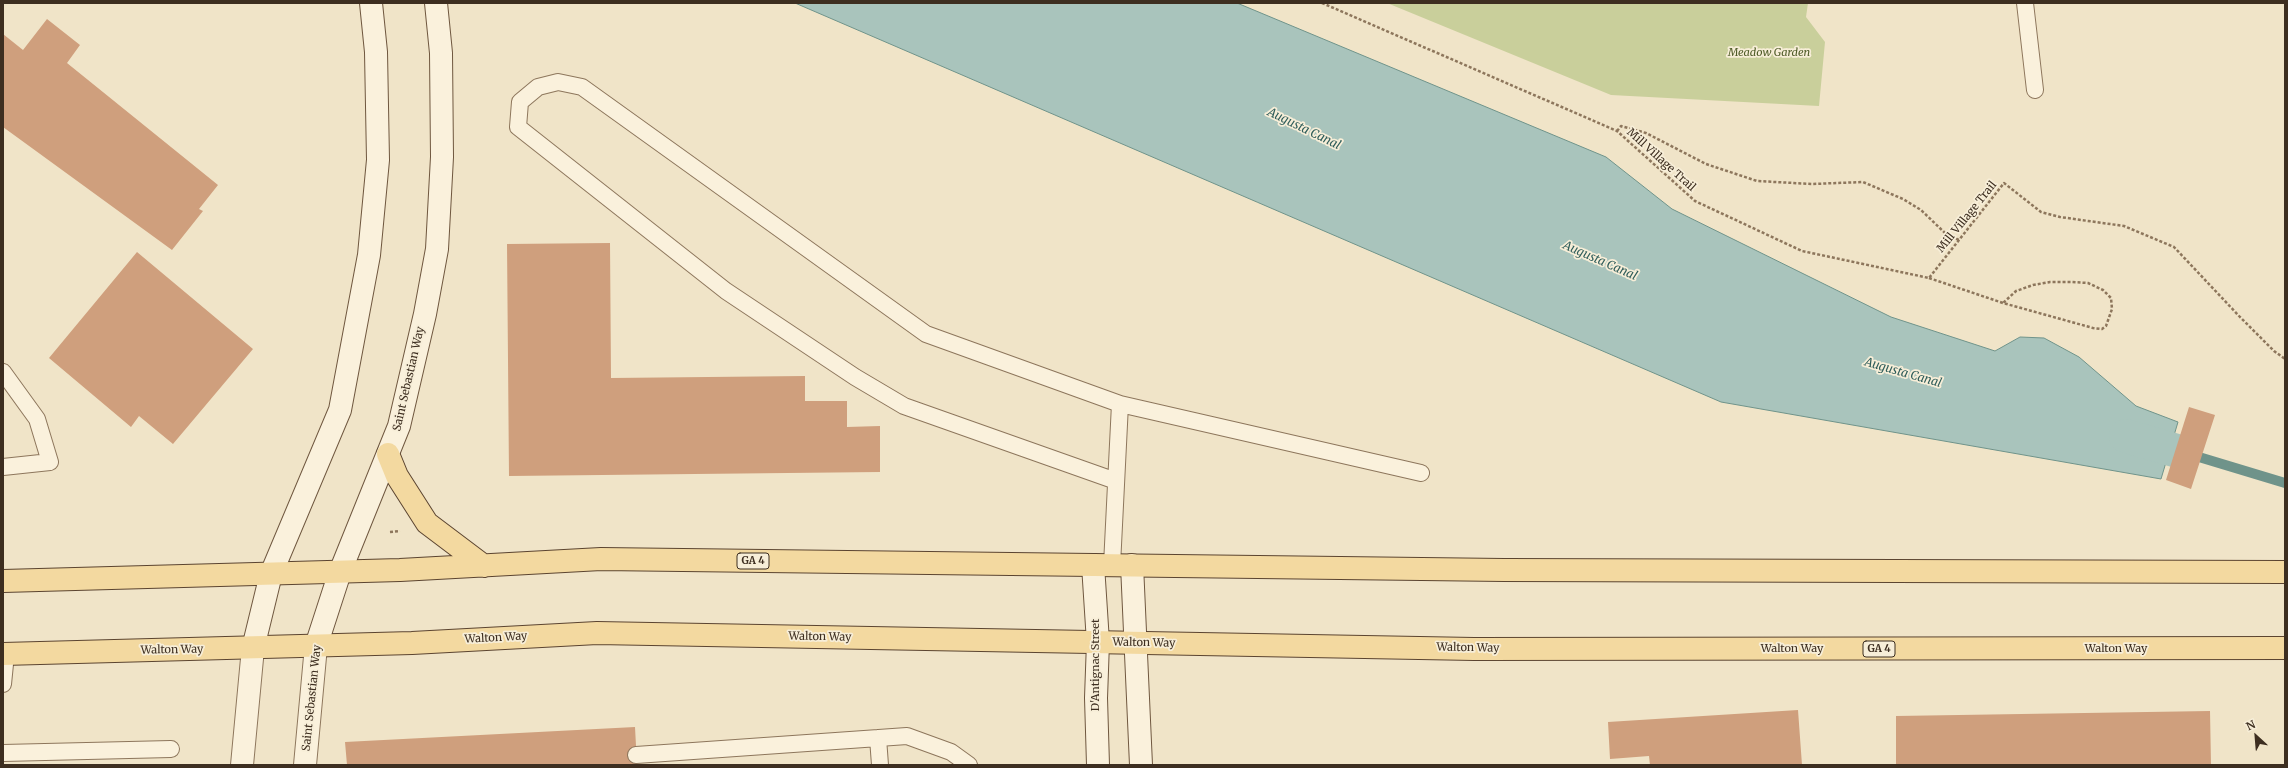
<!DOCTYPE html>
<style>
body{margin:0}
#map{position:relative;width:2288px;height:768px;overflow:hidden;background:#f0e4c8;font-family:Merriweather,serif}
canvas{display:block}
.frame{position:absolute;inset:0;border:4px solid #3d2e20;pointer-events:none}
.north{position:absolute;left:2236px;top:716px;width:40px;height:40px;-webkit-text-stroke:3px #f7eed8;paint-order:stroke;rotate:334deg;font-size:11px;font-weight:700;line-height:16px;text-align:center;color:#3d2e20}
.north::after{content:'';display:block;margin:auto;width:14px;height:18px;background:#3d2e20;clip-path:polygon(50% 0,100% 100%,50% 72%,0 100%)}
</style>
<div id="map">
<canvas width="2288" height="768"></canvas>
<div class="frame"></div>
<div class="north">N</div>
</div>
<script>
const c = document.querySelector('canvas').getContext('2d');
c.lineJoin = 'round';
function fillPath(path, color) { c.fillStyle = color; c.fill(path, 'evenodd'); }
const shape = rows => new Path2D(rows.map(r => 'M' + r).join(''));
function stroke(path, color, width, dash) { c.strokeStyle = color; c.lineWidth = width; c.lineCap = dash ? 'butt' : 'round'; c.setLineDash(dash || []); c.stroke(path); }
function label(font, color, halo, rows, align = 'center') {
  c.font = font + ' Merriweather,serif'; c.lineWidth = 3.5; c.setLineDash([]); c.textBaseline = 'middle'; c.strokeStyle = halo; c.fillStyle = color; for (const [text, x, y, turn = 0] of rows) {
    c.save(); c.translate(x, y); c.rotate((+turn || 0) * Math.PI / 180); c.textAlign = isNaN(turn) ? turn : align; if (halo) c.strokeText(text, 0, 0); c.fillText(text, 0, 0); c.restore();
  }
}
fillPath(shape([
 [1387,3,1808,3,1806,17,1825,42,1819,106,1611,95]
]), '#c9cf9b');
const water = shape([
 [795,3,1237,3,1606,157,1672,209,1891,317,1995,351,2020,337,2044,338,2079,357,2136,406,2178,422,2161,479,1721,402,795,3]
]);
fillPath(water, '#a9c4bc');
stroke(water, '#6f938a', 1);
stroke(shape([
 [2189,454,2285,483]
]), '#6f938a', 10);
stroke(shape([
 [2126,436,2184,453]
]), '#a9c4bc', 34);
fillPath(shape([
 [47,19,80,45,67,63,218,185,199,209,203,211,172,250,3,127,3,34,23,50],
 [610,243,611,378,805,376,805,401,847,401,847,427,880,426,880,472,509,476,507,244],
 [137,252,253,349,173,444,139,416,131,427,49,358],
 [2189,407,2215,415,2191,489,2166,480],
 [1798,710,1802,765,1650,765,1649,756,1610,759,1608,722],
 [2210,711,2211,765,1896,765,1896,716],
 [635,727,637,765,347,765,345,742]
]), '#cf9f7d');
const lane = shape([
 [2025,3,2035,90],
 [3,372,37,419,50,462,3,467],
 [1116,481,904,406,855,377,726,291,518,127,520,102,538,87,558,82,582,87,926,334,1120,404],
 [1112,565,1120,404,1421,473],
 [3,684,6,654],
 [878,738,880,765],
 [3,753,171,749],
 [636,755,907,736,951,752,969,765]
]);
const street = shape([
 [242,765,253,648],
 [305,765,316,646]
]);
const secondary = shape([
 [1093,565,1098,642,1096,698,1098,765],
 [1132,565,1141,765],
 [316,646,340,572,399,426,425,314,437,249,442,157,441,53,436,3],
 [253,648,271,574,340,410,369,255,378,160,376,52,371,3]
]);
const primary = shape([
 [388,454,397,476,427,523,484,566],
 [3,581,400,570,601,559,1504,570,2285,572],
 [3,654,412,643,597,633,1474,649,2285,648]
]);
stroke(lane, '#8d765c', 18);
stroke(street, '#8d765c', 24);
stroke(secondary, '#6f573f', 24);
stroke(primary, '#5b4430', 24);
stroke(shape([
 [1322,3,1617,131,1695,201,1802,251,1929,278,2004,183,2041,212,2060,217,2124,226,2174,247,2240,317,2274,351,2285,359],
 [1617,131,1621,126,1646,133,1706,164,1757,181,1812,184,1863,182,1903,199,1921,210,1945,233,1959,240],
 [1929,278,2003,303,2093,328,2102,329,2106,326,2112,309,2111,298,2103,290,2088,283,2072,282,2050,282,2033,285,2016,291,2003,303],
 [390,532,400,531]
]), '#8d765c', 2.5, [3, 2]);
stroke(lane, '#faf1dc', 16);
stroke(street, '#faf1dc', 22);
stroke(secondary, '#faf1dc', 22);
stroke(primary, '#f3d9a0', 22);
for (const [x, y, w] of [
 [753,561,32],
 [1879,649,32]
]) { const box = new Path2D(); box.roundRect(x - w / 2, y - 8, w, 16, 3); c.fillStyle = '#f7eed8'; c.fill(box); stroke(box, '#3d2e20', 1); }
label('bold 10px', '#3d2e20', null, [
 ["GA 4",753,561],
 ["GA 4",1879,649]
]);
label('italic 11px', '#4d5a26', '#f7eed8', [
 ["Meadow Garden",1769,53]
]);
label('11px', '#3d2e20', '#f7eed8', [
 ["Mill Village Trail",1661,160,42],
 ["Mill Village Trail",1967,217,-51],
 ["Saint Sebastian Way",409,379,-77],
 ["Walton Way",820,637,1],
 ["Walton Way",496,638,-3],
 ["Walton Way",1144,643,1],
 ["Walton Way",1468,648,1],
 ["Walton Way",1792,649],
 ["Walton Way",2116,649],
 ["Walton Way",172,650,-1],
 ["D'Antignac Street",1096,665,-90],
 ["Saint Sebastian Way",312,698,-84]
]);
label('italic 12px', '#2f5d5a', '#f7eed8', [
 ["Augusta Canal",1304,129,26],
 ["Augusta Canal",1600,261,24],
 ["Augusta Canal",1903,373,16]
]);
</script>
